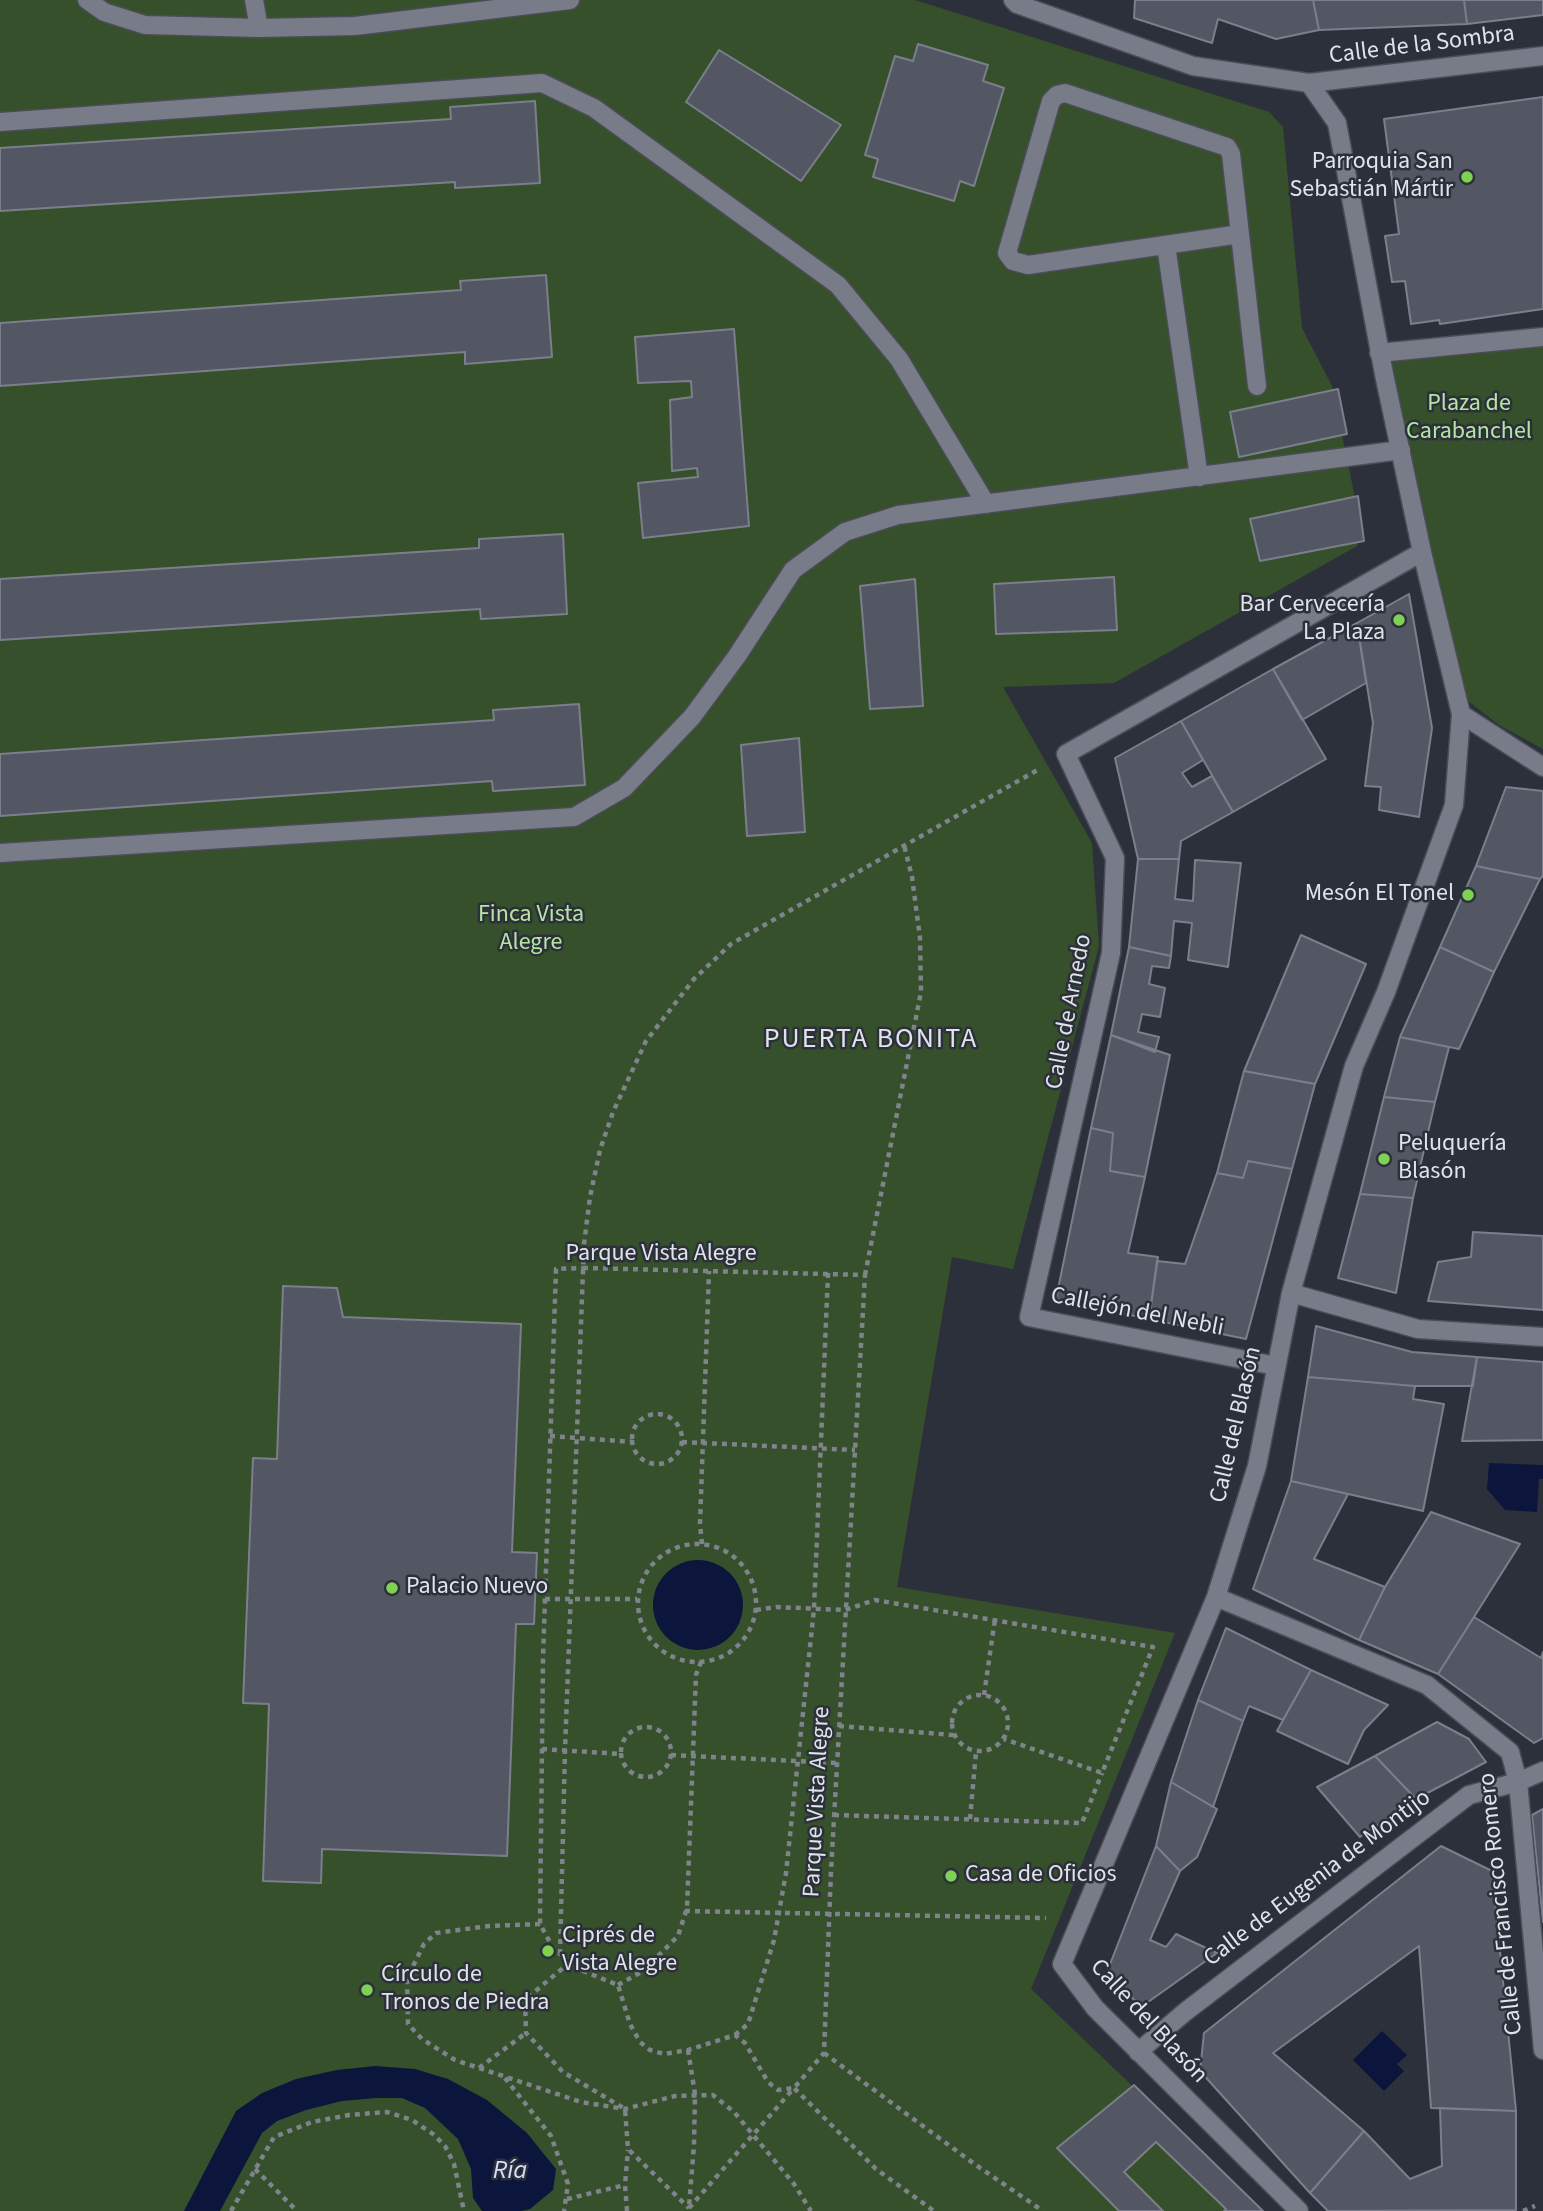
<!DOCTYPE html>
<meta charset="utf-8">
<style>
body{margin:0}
canvas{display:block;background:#2c303a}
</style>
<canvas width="1543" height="2211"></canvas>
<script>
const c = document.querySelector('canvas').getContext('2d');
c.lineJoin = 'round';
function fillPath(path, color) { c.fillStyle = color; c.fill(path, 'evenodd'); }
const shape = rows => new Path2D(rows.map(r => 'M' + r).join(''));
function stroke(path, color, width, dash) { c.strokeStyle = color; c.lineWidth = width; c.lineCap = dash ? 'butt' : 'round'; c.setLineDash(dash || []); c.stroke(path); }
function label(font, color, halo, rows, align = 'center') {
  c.font = font + ' "Source Sans 3",sans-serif'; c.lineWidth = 5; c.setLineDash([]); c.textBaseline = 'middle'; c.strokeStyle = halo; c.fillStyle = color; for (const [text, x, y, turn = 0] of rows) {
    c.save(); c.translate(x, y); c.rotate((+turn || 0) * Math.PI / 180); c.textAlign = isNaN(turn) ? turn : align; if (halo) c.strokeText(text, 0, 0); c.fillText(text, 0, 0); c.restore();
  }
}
fillPath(shape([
 [0,0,915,0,1269,112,1283,127,1302,328,1332,386,1362,532,1357,546,1114,683,1003,687,1092,843,1099,946,1013,1269,952,1257,897,1587,1175,1633,1031,1989,1263,2211,0,2211],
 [1543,337,1543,749,1499,725,1468,701,1422,552,1379,353]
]), '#36502b');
fillPath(shape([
 [1489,1463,1543,1465,1543,1479,1539,1479,1537,1512,1505,1510,1487,1489],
 '653 1605a45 45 0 1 1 90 0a45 45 0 1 1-90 0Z',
 [1382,2031,1407,2055,1397,2064,1404,2071,1384,2091,1353,2060],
 [375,2066,415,2069,448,2079,487,2100,527,2133,556,2169,553,2190,530,2209,521,2211,482,2211,473,2198,471,2169,458,2139,425,2108,402,2098,376,2098,342,2101,306,2110,277,2121,262,2133,220,2211,184,2211,236,2111,262,2093,296,2079,337,2070]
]), '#0c153b');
const building = shape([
 [1135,0,1313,0,1319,30,1276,39,1218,19,1212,43,1134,18,1135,0],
 [1313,0,1464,0,1467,24,1319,30,1313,0],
 [1464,0,1543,0,1543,15,1467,24,1464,0],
 [918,44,988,65,983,81,1004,88,974,186,960,181,954,201,873,177,878,159,865,155,895,56,913,61,918,44],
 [719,50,841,125,801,181,686,102,719,50],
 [1543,97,1543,309,1440,324,1439,320,1411,324,1405,281,1392,282,1385,236,1399,234,1384,119,1543,97],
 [535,101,540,183,455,188,455,182,0,211,0,148,451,119,450,107,535,101],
 [546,275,552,357,465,364,465,352,0,386,0,323,461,290,460,281,546,275],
 [734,329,749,526,643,538,638,483,698,477,697,468,672,471,670,400,692,397,691,381,638,383,635,337,734,329],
 [1338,389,1347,434,1239,457,1230,412,1338,389],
 [1358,496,1364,541,1260,561,1250,519,1358,496],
 [563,534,567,614,481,619,480,609,0,640,0,579,479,548,479,539,563,534],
 [1114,577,1117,630,996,634,994,584,1114,577],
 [915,579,923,706,870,709,860,586,915,579],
 [1409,594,1432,728,1419,817,1379,810,1381,787,1365,786,1373,723,1357,623,1409,594],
 [1357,623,1366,683,1302,720,1273,669,1357,623],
 [1273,669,1326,759,1233,812,1181,721,1273,669],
 [579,704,585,785,493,791,492,781,0,816,0,754,494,720,493,710,579,704],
 [1181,721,1203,760,1182,773,1192,787,1212,776,1233,812,1181,841,1179,859,1138,859,1115,758,1181,721],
 [799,738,805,832,747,836,741,745,799,738],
 [1506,787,1543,791,1543,876,1540,879,1476,866,1506,787],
 [1138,859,1179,859,1175,899,1193,901,1195,860,1241,863,1228,967,1188,960,1192,923,1174,921,1171,956,1129,947,1138,859],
 [1476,866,1540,879,1494,972,1440,947,1476,866],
 [1301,935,1366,964,1315,1084,1244,1071,1301,935],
 [1129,947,1171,956,1169,968,1152,966,1149,984,1165,988,1160,1017,1142,1014,1138,1032,1159,1037,1155,1052,1111,1035,1129,947],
 [1440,947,1494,972,1459,1049,1400,1037,1440,947],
 [1111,1035,1170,1055,1145,1177,1110,1171,1113,1133,1091,1128,1111,1035],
 [1400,1037,1449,1047,1435,1102,1384,1097,1400,1037],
 [1244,1071,1315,1084,1292,1169,1248,1161,1243,1178,1217,1173,1244,1071],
 [1384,1097,1435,1102,1413,1198,1360,1194,1384,1097],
 [1091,1128,1113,1133,1110,1171,1145,1177,1128,1253,1158,1257,1149,1319,1056,1299,1091,1128],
 [1248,1161,1292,1169,1246,1339,1149,1319,1157,1261,1185,1264,1217,1173,1243,1178,1248,1161],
 [1360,1194,1413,1198,1396,1293,1338,1278,1360,1194],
 [1473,1232,1543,1236,1543,1310,1428,1301,1438,1262,1471,1257,1473,1232],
 [283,1286,337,1288,343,1317,521,1324,512,1552,537,1553,534,1624,516,1624,507,1856,322,1849,321,1883,263,1881,269,1704,243,1703,253,1458,277,1459,283,1286],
 [1316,1326,1412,1352,1477,1357,1473,1386,1415,1386,1308,1377,1316,1326],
 [1477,1357,1543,1362,1543,1440,1462,1441,1477,1357],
 [1308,1377,1415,1386,1413,1399,1444,1404,1423,1511,1291,1481,1308,1377],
 [1291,1481,1348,1494,1314,1559,1385,1587,1359,1640,1253,1589,1291,1481],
 [1431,1512,1520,1544,1438,1674,1359,1640,1385,1587,1431,1512],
 [1474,1617,1541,1658,1543,1652,1543,1738,1534,1743,1438,1674,1474,1617],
 [1226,1628,1311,1670,1283,1720,1249,1706,1243,1721,1198,1700,1226,1628],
 [1311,1670,1388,1705,1364,1730,1348,1764,1277,1731,1311,1670],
 [1198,1700,1243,1721,1213,1807,1171,1782,1198,1700],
 [1437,1722,1469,1739,1486,1762,1416,1799,1375,1756,1437,1722],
 [1375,1756,1416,1799,1360,1837,1317,1787,1375,1756],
 [1171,1782,1217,1809,1197,1857,1180,1871,1156,1846,1171,1782],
 [1543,1809,1543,1922,1532,1815,1543,1809],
 [1156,1846,1180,1871,1150,1940,1166,1947,1176,1934,1217,1953,1141,2007,1107,1972,1156,1846],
 [1441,1846,1492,1871,1516,2111,1431,2108,1419,1946,1273,2053,1364,2131,1310,2193,1200,2071,1204,2033,1441,1846],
 [1134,2085,1263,2211,1224,2211,1226,2209,1156,2142,1124,2172,1163,2211,1119,2211,1057,2148,1134,2085],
 [1440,2108,1516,2111,1516,2210,1328,2211,1310,2193,1364,2131,1410,2179,1442,2166,1440,2108]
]);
fillPath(building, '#535763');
stroke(building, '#7b7f8b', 2);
const lane = shape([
 [87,0,104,12,145,25,259,28,355,26,570,0],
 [254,0,259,28],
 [0,122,542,83,594,108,838,285,899,359,986,504],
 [1240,234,1028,265,1013,261,1007,253,1051,101,1057,95,1065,93,1227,147,1231,154,1257,386],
 [1166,245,1199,477],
 [0,853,574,817,624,788,692,717,737,656,793,570,845,532,898,515,1401,450]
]);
const street = shape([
 [1013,0,1017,4,1193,66,1309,83,1543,56],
 [1379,353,1543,337],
 [1461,714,1543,767],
 [1291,1293,1418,1329,1543,1337],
 [1276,1366,1029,1317,1111,953,1115,858,1066,754,1422,552],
 [1216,1597,1427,1685,1510,1752,1518,1782,1543,2050],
 [1138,2052,1185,2012,1469,1795,1518,1782,1543,1771],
 [1299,2211,1095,2008,1062,1964,1216,1597,1257,1466,1291,1293,1354,1066,1386,992,1454,805,1461,714,1422,552,1384,374,1337,123,1309,83]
]);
stroke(lane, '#4a4d55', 21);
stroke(street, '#4a4d55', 21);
stroke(shape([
 [583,1268,865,1275,831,1871,824,2053,794,2088,778,2090,768,2082,745,2043,735,2035,688,2050,664,2054,650,2050,640,2042,630,2024,618,1985,583,1971,560,1954,553,1948,540,1924,543,1659,556,1269,583,1268],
 [865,1275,921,992,920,938,912,877,904,845],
 '632 1439a25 25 0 1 1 50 0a25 25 0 1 1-50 0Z',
 [550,1436,633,1442],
 [682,1442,855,1450],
 '638 1603a59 59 0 1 1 118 0a59 59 0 1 1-118 0Z',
 [702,1544,700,1524,709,1271],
 [545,1599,637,1599],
 [756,1610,776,1607,845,1610,875,1600,1153,1647,1102,1773,1004,1739],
 '952 1723a28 28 0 1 1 56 0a28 28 0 1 1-56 0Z',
 [984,1695,995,1619],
 [839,1726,953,1735],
 '621 1752a25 25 0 1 1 50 0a25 25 0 1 1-50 0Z',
 [542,1749,621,1754],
 [671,1755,837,1763],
 [834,1815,1082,1823,1102,1773],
 [970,1819,976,1752],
 [685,1911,1046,1918],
 [540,1924,489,1926,436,1933,424,1944,407,1978,408,2024,422,2039,455,2060,581,2102,625,2109,675,2096,713,2095,734,2112,794,2184,811,2211],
 [560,1954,565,1750,584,1244,590,1197,600,1150,613,1112,646,1041,694,979,731,944,1041,768],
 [570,1962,525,2000,526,2033,563,2072,625,2109,628,2149,689,2208],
 [618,1985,643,1971,678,1936,687,1908,696,1675,701,1662],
 [735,2035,748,2024,774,1940,786,1873,814,1609,828,1273],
 [688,2050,695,2094,694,2145,689,2207],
 [824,2053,973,2163,1043,2211],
 [479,2068,526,2033],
 [505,2078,551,2136,568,2184,564,2211],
 [255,2169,297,2211],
 [567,2199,625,2185],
 [689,2208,794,2088,876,2169,934,2211],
 [231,2211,274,2137,312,2122,349,2115,387,2112,412,2120,433,2134,445,2146,454,2164,464,2211],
 [627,2211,625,2185,628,2150],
 [1523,2211,1535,2206]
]), '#7f838b', 4.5, [5, 5]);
stroke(lane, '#787c88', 18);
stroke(street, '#787c88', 18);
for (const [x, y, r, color] of [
 [1467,177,7,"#7ed153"],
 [1399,620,7,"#7ed153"],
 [1468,895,7,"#7ed153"],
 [1384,1159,7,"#7ed153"],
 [392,1588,7,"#7ed153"],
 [951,1876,7,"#7ed153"],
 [548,1951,7,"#7ed153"],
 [367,1990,7,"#7ed153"]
]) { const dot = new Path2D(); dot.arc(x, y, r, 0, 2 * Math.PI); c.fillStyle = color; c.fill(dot); stroke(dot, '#2c303a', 2.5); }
label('24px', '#e0e3ea', '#2c303a', [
 ["Calle de la Sombra",1422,46,-7],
 ["Calle de Arnedo",1070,1012,-79],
 ["Parque Vista Alegre",661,1255],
 ["Callejón del Nebli",1137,1313,11],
 ["Calle del Blasón",1237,1425,-77],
 ["Parque Vista Alegre",818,1802,-87],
 ["Calle de Eugenia de Montijo",1318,1879,-37],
 ["Calle de Francisco Romero",1502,1904,-96],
 ["Calle del Blasón",1148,2022,47]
]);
label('24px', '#e0e3ea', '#2c303a', [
 ["Parroquia San",1453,163,"right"],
 ["Sebastián Mártir",1453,191,"right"],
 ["Bar Cervecería",1385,606,"right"],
 ["La Plaza",1385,634,"right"],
 ["Mesón El Tonel",1454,895,"right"],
 ["Peluquería",1398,1145],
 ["Blasón",1398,1173],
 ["Palacio Nuevo",406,1588],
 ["Casa de Oficios",965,1876],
 ["Ciprés de",562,1937],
 ["Vista Alegre",562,1965],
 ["Círculo de",381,1976],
 ["Tronos de Piedra",381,2004]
], 'left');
label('24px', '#b5e6a1', '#2c303a', [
 ["Plaza de",1469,405],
 ["Carabanchel",1469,433],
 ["Finca Vista",531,916],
 ["Alegre",531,944]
]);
label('italic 26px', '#d4defc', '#2c303a', [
 ["Ría",510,2172]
]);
c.letterSpacing = '2px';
label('28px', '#e0e3ea', '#2c303a', [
 ["PUERTA BONITA",871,1041]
]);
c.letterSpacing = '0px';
</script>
